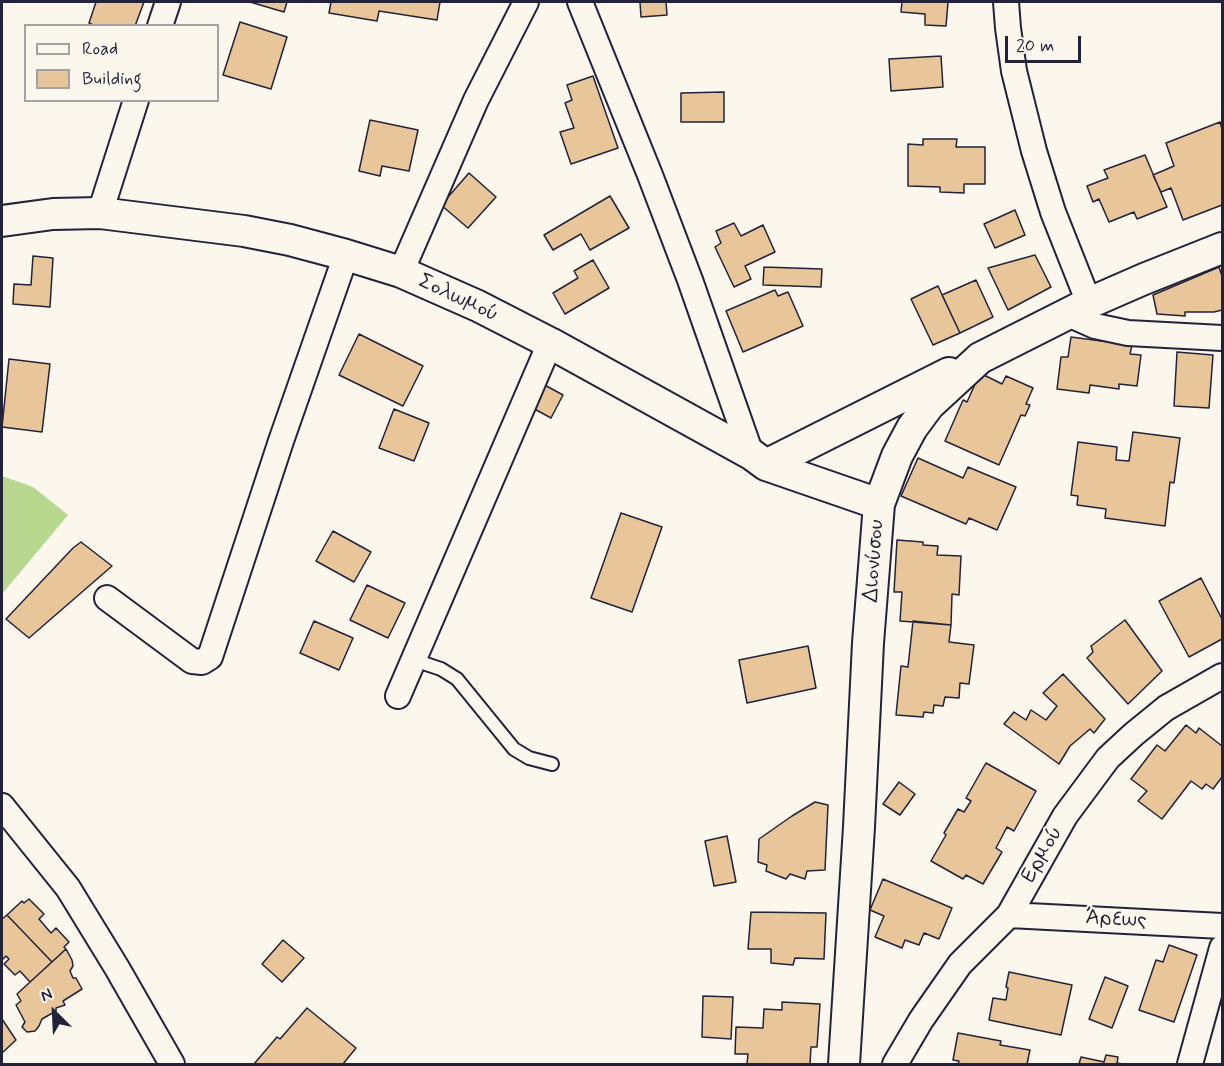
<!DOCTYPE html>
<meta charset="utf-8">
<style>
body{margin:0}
#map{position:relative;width:1224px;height:1066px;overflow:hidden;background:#fbf7ec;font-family:Mynerve,sans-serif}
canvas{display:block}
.frame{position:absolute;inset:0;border:3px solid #22223b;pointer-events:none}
.legend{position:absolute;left:24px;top:24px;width:195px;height:78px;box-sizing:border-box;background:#fbf7ec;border:2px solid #a4a2a5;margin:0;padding:8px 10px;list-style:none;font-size:18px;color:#22223b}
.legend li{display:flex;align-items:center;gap:12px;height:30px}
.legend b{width:30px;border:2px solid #a4a2a5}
.north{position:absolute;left:24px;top:982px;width:60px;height:60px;-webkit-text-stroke:4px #fbf7ec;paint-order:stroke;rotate:336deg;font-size:16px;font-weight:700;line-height:24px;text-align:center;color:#22223b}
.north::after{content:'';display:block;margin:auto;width:21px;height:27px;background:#22223b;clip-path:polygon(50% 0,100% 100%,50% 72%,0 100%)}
.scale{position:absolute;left:1005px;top:36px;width:76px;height:27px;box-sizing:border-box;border:3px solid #22223b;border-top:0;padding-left:8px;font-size:18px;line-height:21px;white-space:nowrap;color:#22223b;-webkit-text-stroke:4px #fbf7ec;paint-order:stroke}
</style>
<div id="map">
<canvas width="1224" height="1066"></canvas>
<div class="frame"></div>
<ul class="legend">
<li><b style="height:8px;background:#fbf7ec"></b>Road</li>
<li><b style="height:16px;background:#e9c69a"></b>Building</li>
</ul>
<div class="north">N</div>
<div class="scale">20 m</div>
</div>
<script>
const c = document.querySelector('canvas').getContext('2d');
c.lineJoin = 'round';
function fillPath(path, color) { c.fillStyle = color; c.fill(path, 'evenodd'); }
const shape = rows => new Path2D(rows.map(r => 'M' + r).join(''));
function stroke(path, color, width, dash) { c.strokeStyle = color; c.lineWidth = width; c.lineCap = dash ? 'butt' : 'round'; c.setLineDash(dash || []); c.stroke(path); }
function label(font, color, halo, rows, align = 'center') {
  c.font = font + ' Mynerve,sans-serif'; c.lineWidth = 4.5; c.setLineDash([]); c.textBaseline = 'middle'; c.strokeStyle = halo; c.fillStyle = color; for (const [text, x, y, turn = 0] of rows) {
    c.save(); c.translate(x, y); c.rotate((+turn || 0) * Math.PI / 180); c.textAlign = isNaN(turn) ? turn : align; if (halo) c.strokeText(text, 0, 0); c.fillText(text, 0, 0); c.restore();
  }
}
fillPath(shape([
 [2,476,33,487,68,515,2,594]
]), '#b8d78f');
const building = shape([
 [96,2,144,2,135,26,95,26,89,23,96,2],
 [250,2,287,2,284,12,250,2],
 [331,2,440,2,437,20,379,11,377,21,329,13,331,2],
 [640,2,666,2,667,15,641,17,640,2],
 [902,2,948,2,946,26,925,25,925,14,901,12,902,2],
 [240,22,287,37,271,89,223,75,240,22],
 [941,56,943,87,891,91,889,59,941,56],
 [593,76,618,148,571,164,560,132,574,128,565,103,572,100,567,85,593,76],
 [724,92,724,122,681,122,681,93,724,92],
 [370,120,418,130,409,171,382,166,380,176,359,171,370,120],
 [1220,122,1222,129,1222,205,1183,220,1171,188,1161,192,1153,175,1174,166,1166,143,1220,122],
 [923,139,957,139,956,147,985,147,985,184,964,184,964,193,940,192,940,187,908,186,908,144,923,145,923,139],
 [1145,155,1167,207,1137,219,1134,212,1109,222,1099,199,1093,202,1087,186,1108,178,1104,170,1145,155],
 [469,173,496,197,468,228,441,205,469,173],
 [610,196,629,228,590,250,581,234,553,250,544,235,610,196],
 [1015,210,1025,235,995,248,984,224,1015,210],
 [734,223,741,236,763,225,775,252,745,266,751,279,734,287,715,247,721,243,716,231,734,223],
 [1035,255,1051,287,1008,310,988,268,1035,255],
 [33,256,53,258,50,307,13,304,14,284,31,285,33,256],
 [593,260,609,288,565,314,553,293,578,278,574,271,593,260],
 [764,267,822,269,821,287,763,285,764,267],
 [1219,267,1222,276,1222,310,1214,312,1185,312,1185,316,1157,314,1153,295,1219,267],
 [976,280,993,317,960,333,942,295,976,280],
 [938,286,960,333,933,345,911,299,938,286],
 [775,290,778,296,788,292,803,326,743,352,726,311,775,290],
 [359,334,423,366,403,406,339,375,359,334],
 [1071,337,1132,345,1130,354,1141,355,1137,386,1119,384,1119,389,1090,385,1089,393,1057,389,1061,357,1068,357,1071,337],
 [1177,352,1213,355,1209,408,1174,406,1177,352],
 [9,359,50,364,42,432,2,427,9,359],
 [980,373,1002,384,1006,376,1033,388,1026,404,1030,405,1025,416,1021,415,999,465,945,441,963,400,967,402,980,373],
 [541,383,563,395,551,418,529,406,541,383],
 [394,409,429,423,414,461,379,448,394,409],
 [1133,432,1180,438,1174,483,1170,482,1165,526,1105,518,1106,509,1077,505,1078,496,1071,495,1078,442,1117,447,1116,460,1129,461,1133,432],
 [918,458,963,478,968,467,1016,487,997,530,969,518,966,524,901,496,918,458],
 [621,513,662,527,632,612,591,598,621,513],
 [333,531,371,552,354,582,316,561,333,531],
 [897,540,923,542,923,545,938,546,937,555,961,556,959,595,952,594,951,625,900,621,902,592,894,592,897,540],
 [81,542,112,566,29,638,6,619,73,548,81,542],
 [1201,578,1222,619,1222,639,1189,657,1159,601,1201,578],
 [367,585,405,603,388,638,350,620,367,585],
 [1125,620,1162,671,1128,704,1087,658,1093,652,1091,646,1125,620],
 [314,621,353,638,339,670,300,653,314,621],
 [913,621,951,625,949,642,974,645,969,684,960,683,959,698,945,697,943,706,934,705,933,713,924,712,923,717,896,715,901,666,908,667,913,621],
 [808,646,816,688,747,703,739,660,808,646],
 [1063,674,1105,719,1094,733,1090,729,1070,746,1059,764,1004,724,1014,712,1026,720,1031,710,1046,720,1057,706,1043,693,1063,674],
 [1186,725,1196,733,1199,728,1222,746,1222,777,1213,789,1206,784,1202,789,1191,781,1162,819,1138,801,1147,791,1131,779,1157,745,1165,751,1186,725],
 [986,763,1036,791,1014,831,1007,827,996,848,1002,852,983,884,966,875,963,879,931,861,946,835,944,833,958,809,964,812,971,801,966,798,986,763],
 [899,782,915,794,900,815,883,804,899,782],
 [815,802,828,805,825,870,807,871,805,879,790,874,786,879,766,871,767,865,758,862,759,839,792,816,815,802],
 [727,836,736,882,714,886,705,841,727,836],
 [883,879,952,908,939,939,924,933,919,945,905,940,902,948,875,937,884,916,870,910,883,879],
 [29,899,44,914,39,919,51,933,56,928,69,942,64,947,66,949,52,962,7,915,22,901,24,903,29,899],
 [751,912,826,913,824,959,795,958,793,965,771,963,771,949,748,949,751,912],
 [7,915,52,962,30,982,20,971,15,975,4,964,9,959,6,956,2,960,2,919,7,915],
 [283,940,304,958,282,982,262,964,283,940],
 [1169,945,1197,955,1174,1022,1139,1010,1156,960,1163,962,1169,945],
 [66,949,72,960,73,966,70,971,73,978,76,978,82,989,63,1001,65,1005,56,1008,56,1011,42,1019,39,1026,35,1031,27,1032,22,1027,25,1022,16,1005,21,1001,17,994,66,949],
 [1009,972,1072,985,1061,1035,989,1020,993,998,1006,1000,1008,988,1006,987,1009,972],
 [1105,977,1128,986,1112,1028,1089,1019,1105,977],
 [703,996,733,997,731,1039,702,1037,703,996],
 [782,1002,820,1004,817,1047,811,1047,810,1064,747,1064,748,1054,735,1054,736,1027,763,1028,764,1009,782,1010,782,1002],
 [307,1008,356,1048,343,1064,254,1064,277,1037,280,1039,307,1008],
 [2,1019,16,1040,2,1053,2,1019],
 [958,1033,1001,1041,1000,1045,1030,1050,1027,1064,958,1064,959,1061,953,1060,958,1033],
 [1106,1055,1118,1057,1117,1063,1123,1064,1079,1064,1081,1057,1104,1062,1106,1055]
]);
fillPath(building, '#e9c69a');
stroke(building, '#22223b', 1.5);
const service = shape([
 [414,660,441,669,457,679,514,749,529,758,552,764]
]);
const minor = shape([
 [580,2,650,175,690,280,751,454],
 [1006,2,1008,28,1014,71,1034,151,1053,212,1089,303],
 [160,26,168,2],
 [100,213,136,100],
 [401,272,476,100,526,2],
 [1068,314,1095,326,1128,333,1222,338],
 [107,598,192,661,202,662,210,657,281,441,346,255],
 [398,696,550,343],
 [2,806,68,888,117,968,172,1064],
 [1009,915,1222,926],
 [895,1064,921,1020,960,964,1009,915,1065,816,1108,758,1134,734,1166,708,1222,676],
 [1190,1064,1222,948]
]);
const tertiary = shape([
 [2,221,53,214,100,213,244,231,290,240,346,255,401,272,478,306,550,343,751,454,766,465,879,504],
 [766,465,949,373],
 [844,1064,859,827,868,643,879,504,897,456,912,428,929,405,980,358,1089,303,1144,279,1222,248]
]);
stroke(service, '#22223b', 16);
stroke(minor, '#22223b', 28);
stroke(tertiary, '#22223b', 34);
stroke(service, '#fbf7ec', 12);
stroke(minor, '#fbf7ec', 24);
stroke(tertiary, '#fbf7ec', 30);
label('22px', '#22223b', '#fbf7ec', [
 ["Σολωμού",458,299,25],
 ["Διονύσου",875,561,-86],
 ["Ερμού",1043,855,-60],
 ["Άρεως",1116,920,3]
]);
</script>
